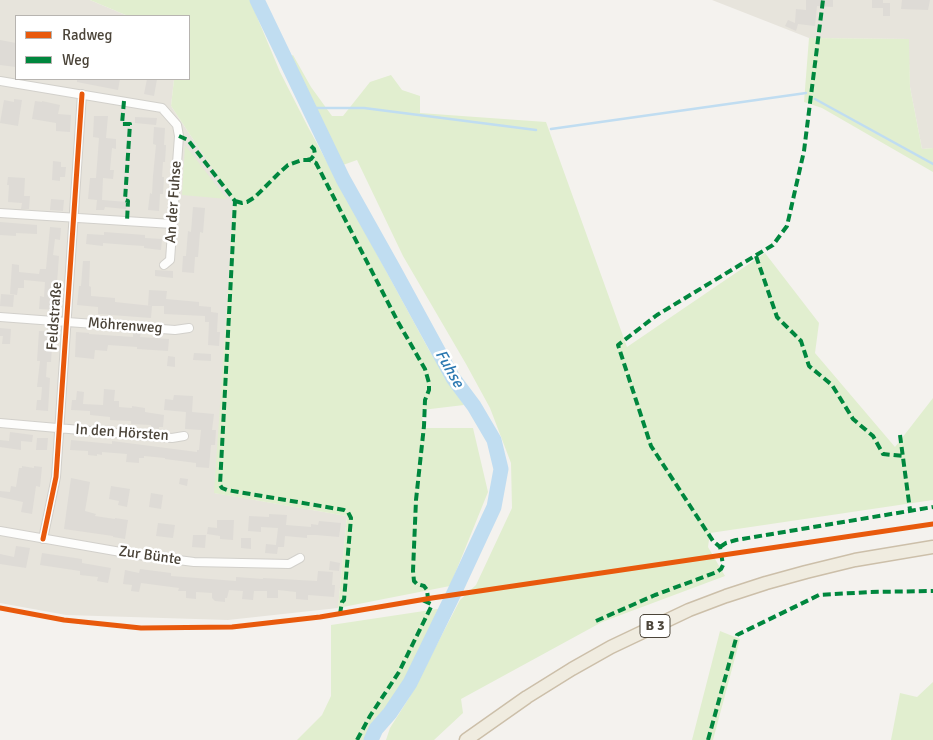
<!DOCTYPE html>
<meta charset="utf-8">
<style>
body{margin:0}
#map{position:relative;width:933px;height:740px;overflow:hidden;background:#f4f2ee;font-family:Signika,sans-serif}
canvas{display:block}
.legend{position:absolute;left:15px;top:15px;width:175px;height:65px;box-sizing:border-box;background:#fff;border:1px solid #b7b4b0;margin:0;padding:6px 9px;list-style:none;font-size:15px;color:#4b4439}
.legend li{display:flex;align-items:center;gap:10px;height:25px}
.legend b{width:25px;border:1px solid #b7b4b0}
</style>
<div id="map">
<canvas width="933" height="740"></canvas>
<ul class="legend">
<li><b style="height:6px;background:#e8590c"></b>Radweg</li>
<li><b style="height:6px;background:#00873e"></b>Weg</li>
</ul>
</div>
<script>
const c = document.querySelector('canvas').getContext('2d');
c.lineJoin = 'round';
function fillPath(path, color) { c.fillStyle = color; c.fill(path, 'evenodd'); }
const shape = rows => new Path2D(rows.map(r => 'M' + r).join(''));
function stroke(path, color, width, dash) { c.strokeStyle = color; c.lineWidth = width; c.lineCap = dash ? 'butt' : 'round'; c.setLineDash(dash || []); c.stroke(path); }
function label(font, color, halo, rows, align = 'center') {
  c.font = font + ' Signika,sans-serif'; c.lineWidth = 5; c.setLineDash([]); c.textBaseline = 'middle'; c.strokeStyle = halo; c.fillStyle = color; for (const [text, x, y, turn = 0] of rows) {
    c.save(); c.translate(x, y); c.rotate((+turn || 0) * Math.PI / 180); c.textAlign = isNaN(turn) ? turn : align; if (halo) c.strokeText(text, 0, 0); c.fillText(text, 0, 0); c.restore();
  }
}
fillPath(shape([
 [0,0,90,0,128,16,16,16,16,79,174,79,171,106,234,201,215,493,347,516,338,608,228,620,66,615,0,603],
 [712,0,933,0,933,148,922,149,910,87,908,39,809,38]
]), '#e7e4dc');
fillPath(shape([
 [90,0,250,0,280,72,308,127,429,350,464,405,422,410,423,428,473,428,488,492,450,586,338,608,347,516,214,493,234,201,171,106,174,79,189,79,189,16,128,16],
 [809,38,909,39,910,87,922,149,933,148,933,172,822,108,804,102],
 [293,55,311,87,332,116,343,116,370,82,391,75,402,90,420,96,420,113,546,122,627,347,765,253,819,323,815,353,895,447,933,398,933,500,710,533,708,547,725,576,602,622,461,699,463,713,434,740,386,740,390,728,409,698,460,600,476,585,512,508,511,463,490,408,466,364,403,256,357,160,343,165,289,57],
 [185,145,227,199,182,195],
 [444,608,411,672,365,736,364,740,297,740,322,715,331,696,331,625],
 [720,631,740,639,713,740,692,740],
 [933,682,933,740,891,740,900,693,917,697]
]), '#e1eecf');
stroke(shape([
 [815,99,933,164],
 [309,108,364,108,536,130],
 [551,129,806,93]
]), '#c0ddf1', 2.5);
stroke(shape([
 [257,0,343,179,394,270,453,378,474,406,494,440,501,469,494,507,454,593,410,683,390,713,376,729,371,740]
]), '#c0ddf1', 15);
fillPath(shape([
 [806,0,833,0,833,7,817,6,815,26,798,24,796,31,785,26,788,20,795,23,796,9,806,10],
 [872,0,883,0,883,5,883,3,890,3,890,16,883,16,883,8,872,8],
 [902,0,930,0,928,10,901,9],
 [0,40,16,43,16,67,0,65],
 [77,79,120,79,118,90,77,82],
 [147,79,157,79,154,96,144,94],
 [14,99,22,100,18,126,0,123,4,100,14,102],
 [35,101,42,102,42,101,60,105,58,114,71,115,70,132,56,131,56,123,32,119],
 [94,116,108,116,106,138,116,139,116,149,112,148,110,170,114,170,113,179,103,178,102,200,127,202,126,209,105,207,104,210,96,210,97,200,88,199,90,178,96,178,99,138,93,137],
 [135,117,157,118,156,125,135,123],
 [154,127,165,128,164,145,166,145,165,162,163,162,162,177,164,177,163,194,160,194,159,211,148,210,150,193,152,194,153,176,156,145,153,144],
 [53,161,61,162,61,167,66,167,65,177,60,177,60,181,52,180],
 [8,177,25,178,24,196,30,196,29,209,21,209,22,203,8,202,9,185,7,185],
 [51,199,64,200,63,211,50,210],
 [193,207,205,208,203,233,200,232,198,257,195,257,194,273,182,272,183,256,186,256,188,231,191,232],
 [0,222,37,225,37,234,16,233,16,236,0,235],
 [50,227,61,228,60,240,55,239,53,255,59,256,55,310,39,309,40,296,44,297,45,282,24,280,24,288,18,288,17,295,10,294,12,264,19,265,19,272,39,274,40,269,46,269],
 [104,232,145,235,145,238,162,239,161,250,144,248,144,246,128,245,103,243,103,246,86,244,87,234,104,235],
 [83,261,90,261,89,286,91,287,91,296,115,298,115,302,152,306,151,318,98,314,98,307,77,305,79,286,81,286],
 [155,270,173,271,173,278,155,276],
 [149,290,167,291,166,299,199,302,199,306,211,307,211,312,218,313,217,332,220,332,219,346,208,345,209,322,205,322,205,316,164,314,164,306,148,306],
 [1,294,14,295,13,307,0,306],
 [0,328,11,329,10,344,2,344,3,336,0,336],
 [39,331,53,332,51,362,47,362,46,377,50,378,48,411,36,410,37,400,41,400,42,387,37,387,40,361,37,361],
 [76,332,89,333,89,334,133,337,133,333,141,333,140,337,169,339,168,351,137,349,137,347,108,345,107,351,95,350,94,359,75,357],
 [194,353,211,354,211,361,193,360],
 [168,356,175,357,175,367,167,366],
 [104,389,115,390,114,401,119,401,119,407,132,408,132,406,145,408,145,412,164,415,163,427,159,427,159,429,151,428,151,425,131,424,131,421,110,420,110,417,90,415,90,411,71,410,72,400,76,400,77,391,84,392,83,404,103,405],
 [174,395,193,396,192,412,214,414,212,430,216,430,215,445,211,445,209,468,196,467,196,463,165,459,165,458,144,456,144,458,139,458,139,463,126,462,127,454,102,452,102,455,97,454,97,456,88,455,88,451,70,450,71,440,112,444,112,441,197,452,197,450,199,450,201,430,185,429,186,412,164,410,165,399,173,400],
 [10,432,33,435,32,442,21,441,21,450,0,447,0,440,9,441],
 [37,438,48,438,47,450,36,450],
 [22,466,34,468,34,466,42,467,40,487,36,486,32,514,21,512,23,502,0,497,0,491,10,492,11,486,16,487,19,468,22,468],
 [71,478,90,482,85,511,96,514,95,516,115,519,115,518,128,520,125,539,113,537,113,536,64,529],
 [180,478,188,479,187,486,179,484],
 [111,486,130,489,127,507,118,505,119,501,109,499],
 [151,493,163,495,161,509,149,507],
 [269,514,287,515,286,525,311,527,311,524,318,525,319,521,341,523,339,537,316,535,307,535,307,538,285,536,284,547,278,547,277,554,265,553,266,544,276,545,278,528,261,527,261,532,248,531,249,516,269,517],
 [217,520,234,520,233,540,220,539,220,536,207,534,208,527,217,528],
 [158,523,175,525,173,538,156,536],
 [193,535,206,535,205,548,192,547],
 [241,538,251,538,251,549,241,548],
 [16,546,30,548,26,568,0,564,0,554,14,557],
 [42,553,82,559,82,563,111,568,108,583,97,581,98,577,80,575,80,571,40,565],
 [330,561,340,563,339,571,329,570],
 [140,569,171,573,171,576,236,581,236,577,263,579,263,578,317,581,318,571,333,572,332,585,335,585,334,597,308,595,308,600,296,599,296,592,278,590,278,598,267,598,267,591,254,591,253,600,242,599,243,591,229,590,227,598,225,598,225,602,215,601,212,598,212,593,196,592,196,599,186,598,186,591,178,591,179,588,141,583,139,592,131,591,132,585,123,584,125,570,139,573]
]), '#dedbd6');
const minor = shape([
 [0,81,162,108,177,125,179,136,170,260,164,265],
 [0,213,172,224],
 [0,317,175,330,189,328],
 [0,423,172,438,184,436],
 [0,531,138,555,194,562,289,564,300,558],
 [43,539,56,477,82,94]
]);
const trunk = shape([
 [466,740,527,697,572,669,611,647,689,610,726,596,766,583,806,572,855,560,933,547]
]);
stroke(minor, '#d2d0cb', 10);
stroke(trunk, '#ccbfa9', 15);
stroke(minor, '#fdfdfc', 8);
stroke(trunk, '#f0ece0', 12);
stroke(shape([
 [124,101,122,124,130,124,125,200,128,201,127,221],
 [179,136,188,140,235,201,220,485,222,488,227,490,344,510,348,512,351,518,344,600,342,602,340,614],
 [307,160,311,159,315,154,314,149,311,146],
 [235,201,242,203,247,202,255,197,280,172,288,165,302,160,310,160,316,163,398,322,425,369,429,383,429,390,425,400,424,426,416,500,413,571,414,581,417,584,424,586,427,590,428,599],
 [756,256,777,317,801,341,809,366,832,385,853,419,873,436,883,454,903,456],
 [900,435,910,510],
 [720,547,726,543,736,540,933,507],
 [596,621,655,595,717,572,721,569,723,565,720,547,713,541,651,446,618,345,657,315,773,245,787,226,804,151,823,0],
 [357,740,370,716,399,672,431,607,431,604,422,600],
 [708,740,737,635,819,595,870,592,933,591]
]), '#00873e', 4, [8, 4]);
stroke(shape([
 [43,539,56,477,82,94],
 [0,608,64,620,141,628,232,627,320,617,432,598,933,524]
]), '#e8590c', 5);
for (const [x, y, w] of [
 [655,626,30]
]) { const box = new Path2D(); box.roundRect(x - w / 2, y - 11.5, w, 23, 4); c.fillStyle = '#fff'; c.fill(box); stroke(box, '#4b4439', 1); }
label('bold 14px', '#4b4439', null, [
 ["B 3",655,626]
]);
label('15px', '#4b4439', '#fff', [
 ["An der Fuhse",174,202,-86],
 ["Feldstraße",55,316,-86],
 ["Möhrenweg",125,326,4],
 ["In den Hörsten",122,433,4],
 ["Zur Bünte",150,556,8]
]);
label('italic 16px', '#2e7ab2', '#fff', [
 ["Fuhse",449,369,60]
]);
</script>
